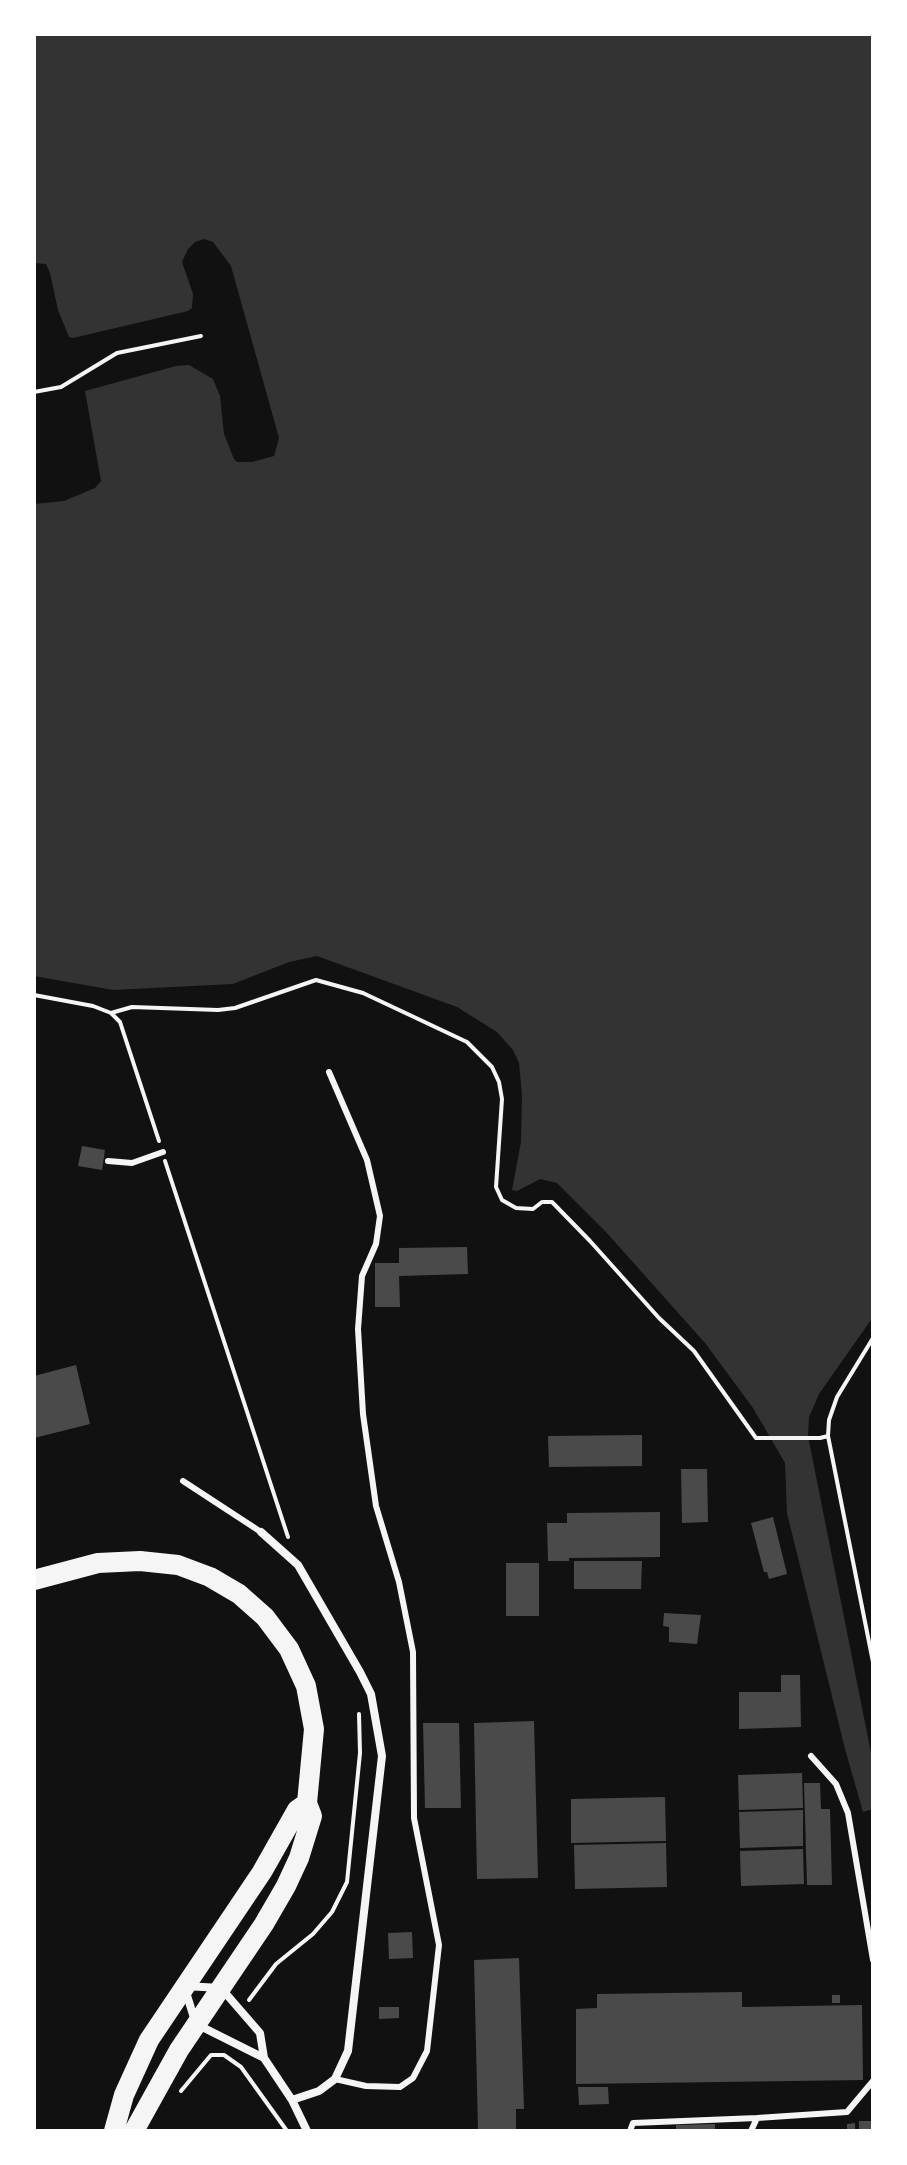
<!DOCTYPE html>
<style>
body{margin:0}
#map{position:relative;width:907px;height:2165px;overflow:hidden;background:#111;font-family:"DejaVu Sans",sans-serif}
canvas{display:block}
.frame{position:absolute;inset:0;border:36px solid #fff;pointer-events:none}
</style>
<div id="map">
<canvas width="907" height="2165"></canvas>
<div class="frame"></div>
</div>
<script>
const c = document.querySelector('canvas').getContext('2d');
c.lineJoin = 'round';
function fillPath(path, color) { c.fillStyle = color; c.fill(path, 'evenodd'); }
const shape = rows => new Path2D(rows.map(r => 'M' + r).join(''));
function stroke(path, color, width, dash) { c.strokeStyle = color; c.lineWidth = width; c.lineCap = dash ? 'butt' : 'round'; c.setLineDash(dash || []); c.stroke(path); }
fillPath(shape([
 [34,34,873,34,873,1317,819,1394,809,1417,808,1436,873,1763,873,1809,863,1812,845,1749,787,1513,785,1463,753,1408,705,1343,606,1232,557,1183,540,1179,517,1191,512,1190,521,1142,522,1095,519,1063,513,1050,497,1032,457,1007,317,956,289,962,233,984,113,990,34,976,34,504,64,501,95,488,101,481,85,391,176,366,189,365,213,379,220,396,224,434,234,459,237,462,252,462,274,456,279,438,231,266,213,242,204,239,195,242,188,249,182,262,193,294,192,308,188,311,73,338,69,337,58,310,50,273,46,264,34,263]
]), '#333');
fillPath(shape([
 [82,1146,105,1150,102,1170,78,1166],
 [467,1247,468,1274,399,1276,400,1307,375,1307,375,1263,399,1263,399,1248],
 [76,1365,90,1424,34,1438,34,1376],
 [642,1435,642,1466,549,1467,548,1436],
 [681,1469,707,1469,708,1522,682,1523],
 [660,1512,660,1557,569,1558,569,1561,548,1561,547,1523,567,1523,567,1513],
 [773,1517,787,1574,769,1579,767,1572,764,1572,751,1523],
 [574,1561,642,1561,641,1589,574,1589],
 [506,1563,539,1563,539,1616,506,1616],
 [664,1613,701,1615,697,1644,669,1642,669,1627,663,1626],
 [781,1675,800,1675,801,1727,739,1729,739,1692,781,1692],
 [534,1721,538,1878,477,1879,474,1723],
 [423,1723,459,1723,461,1808,425,1808],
 [802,1773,803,1808,739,1810,738,1775],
 [804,1783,820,1783,821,1809,830,1809,832,1885,807,1885],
 [665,1797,666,1841,571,1843,571,1799],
 [803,1810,803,1846,740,1848,739,1812],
 [666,1843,667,1887,575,1889,574,1845],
 [803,1849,804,1884,741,1886,740,1851],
 [412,1932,413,1958,389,1959,388,1933],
 [519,1958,524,2109,516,2109,516,2131,478,2131,474,1960],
 [742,1992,742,2007,862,2005,863,2080,576,2084,576,2009,597,2008,597,1994],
 [832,1995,840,1995,840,2003,832,2003],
 [379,2007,399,2007,399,2018,379,2019],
 [578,2087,608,2087,609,2104,579,2105],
 [859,2121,873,2121,873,2131,859,2131],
 [855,2123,855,2131,847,2131,847,2124],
 [715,2124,715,2131,676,2131,676,2125]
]), '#4a4a4a');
stroke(shape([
 [34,392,61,387,117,353,201,336],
 [34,995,93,1006,111,1013,120,1022,159,1141],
 [111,1013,132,1007,218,1010,235,1008,316,980,363,993,467,1042,492,1067,499,1082,502,1099,496,1187,502,1200,516,1208,533,1209,542,1202,552,1202,590,1241,659,1318,694,1351,756,1438,820,1438,828,1436,829,1420,837,1397,873,1338],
 [165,1161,288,1537],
 [828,1436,873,1662],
 [249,2000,276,1964,313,1934,332,1912,347,1882,360,1753,359,1714],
 [212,2055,224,2055,241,2067,287,2131],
 [181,2091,211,2055]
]), '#f5f5f5', 4);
stroke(shape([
 [329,1072,367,1160,380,1216,376,1244,362,1276,358,1329,363,1414,376,1506,399,1582,413,1652,414,1818,439,1945,427,2051,413,2078,400,2087,366,2086,335,2079],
 [108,1161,132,1163,163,1152],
 [183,1481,261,1532],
 [811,1756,836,1784,848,1813,873,1960],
 [630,2131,633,2123,757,2118],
 [751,2131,757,2118,847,2112,873,2081]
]), '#f5f5f5', 6);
stroke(shape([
 [261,1532,298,1565,360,1672,371,1694,382,1756,348,2051,335,2079,319,2091,292,2100],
 [264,2058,196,2024,184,1986,221,1988,260,2033,264,2058,292,2100,307,2131]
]), '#f5f5f5', 8);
stroke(shape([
 [34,1580,98,1563,140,1561,178,1565,210,1577,239,1594,265,1617,289,1649,306,1686,314,1729,307,1803,297,1810,262,1872,149,2040,124,2095,114,2131],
 [134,2131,179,2050,264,1924,286,1886,299,1858,312,1816,307,1803]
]), '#f5f5f5', 20);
</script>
